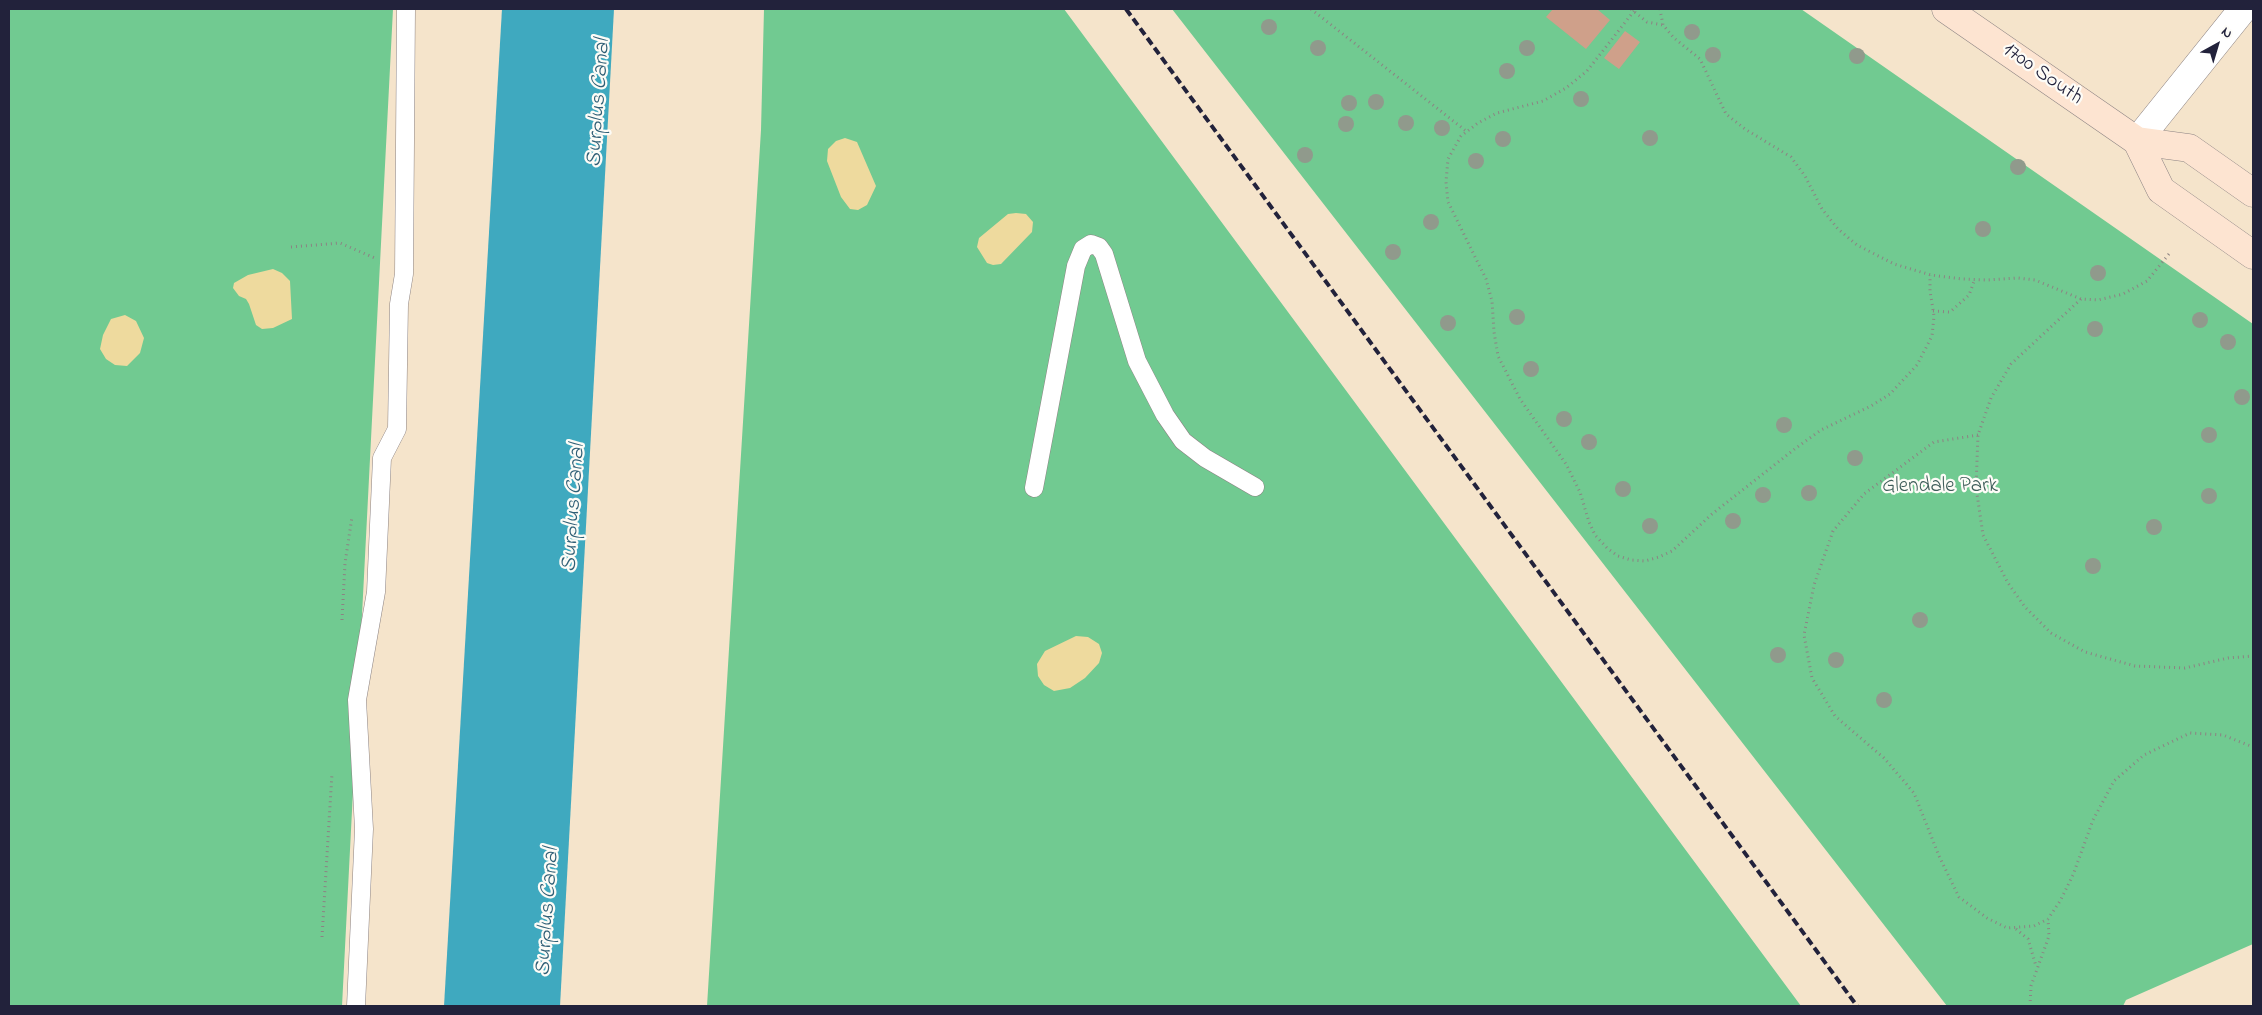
<!DOCTYPE html>
<style>
body{margin:0}
#map{position:relative;width:2262px;height:1015px;overflow:hidden;background:#f5e4cb;font-family:"Indie Flower",sans-serif}
canvas{display:block}
.frame{position:absolute;inset:0;border:10px solid #22223b;pointer-events:none}
.north{position:absolute;left:2192px;top:20px;width:50px;height:50px;-webkit-text-stroke:4px #fdfcf7;paint-order:stroke;rotate:39deg;font-size:14px;font-weight:700;line-height:20px;text-align:center;color:#22223b}
.north::after{content:'';display:block;margin:auto;width:18px;height:22px;background:#22223b;clip-path:polygon(50% 0,100% 100%,50% 72%,0 100%)}
</style>
<div id="map">
<canvas width="2262" height="1015"></canvas>
<div class="frame"></div>
<div class="north">N</div>
</div>
<script>
const c = document.querySelector('canvas').getContext('2d');
c.lineJoin = 'round';
function fillPath(path, color) { c.fillStyle = color; c.fill(path, 'evenodd'); }
const shape = rows => new Path2D(rows.map(r => 'M' + r).join(''));
function stroke(path, color, width, dash) { c.strokeStyle = color; c.lineWidth = width; c.lineCap = dash ? 'butt' : 'round'; c.setLineDash(dash || []); c.stroke(path); }
function label(font, color, halo, rows, align = 'center') {
  c.font = font + ' "Indie Flower",sans-serif'; c.lineWidth = 4.5; c.setLineDash([]); c.textBaseline = 'middle'; c.strokeStyle = halo; c.fillStyle = color; for (const [text, x, y, turn = 0] of rows) {
    c.save(); c.translate(x, y); c.rotate((+turn || 0) * Math.PI / 180); c.textAlign = isNaN(turn) ? turn : align; if (halo) c.strokeText(text, 0, 0); c.fillText(text, 0, 0); c.restore();
  }
}
fillPath(shape([
 [9,9,393,9,342,1006,9,1006],
 [764,9,1064,9,1801,1006,707,1006,761,130],
 [1172,9,1801,9,2253,324,2253,944,2126,1000,2123,1006,1947,1006]
]), '#71ca91');
fillPath(shape([
 [845,138,857,142,876,186,867,205,858,210,850,209,841,197,827,161,828,149,836,141],
 [1016,213,1026,214,1033,222,1032,232,1001,264,993,265,987,263,977,247,979,238,1008,214],
 [273,269,282,273,290,281,292,319,273,328,262,329,256,325,249,304,246,299,239,296,233,288,234,283,248,275],
 [125,315,136,321,144,338,140,353,127,366,115,365,106,359,100,349,103,335,111,319],
 [1076,636,1088,637,1099,644,1102,653,1099,663,1085,678,1070,688,1054,691,1044,685,1038,676,1037,664,1045,651]
]), '#eeda9e');
fillPath(shape([
 [502,9,614,9,560,1006,444,1006]
]), '#3fa9bf');
fillPath(shape([
 [1553,9,1597,9,1610,20,1586,49,1546,17],
 [1625,31,1640,42,1619,69,1604,58]
]), '#cfa08a');
const lane = shape([
 [1034,488,1076,266,1083,249,1091,244,1099,247,1104,254,1137,361,1165,415,1183,441,1205,458,1255,487],
 [356,1006,364,829,357,700,376,592,382,458,397,429,399,304,404,274,406,9]
]);
const street = shape([
 [2137,141,2243,9]
]);
const secondary = shape([
 [1946,9,2137,141,2189,148,2253,193],
 [2137,141,2161,190,2253,255]
]);
stroke(lane, '#8c8383', 19);
stroke(street, '#8c8383', 29);
stroke(secondary, '#8c8383', 29);
stroke(shape([
 [1311,9,1466,131],
 [1631,9,1647,22,1663,25],
 [1660,9,1663,25,1674,38,1700,59,1726,114,1745,129,1791,157,1805,176,1822,209,1838,229,1857,245,1894,264,1931,275,1962,279,1987,280,2018,278,2035,280,2081,299,2098,300,2123,294,2147,281,2169,254],
 [1634,11,1587,71,1566,88,1543,101,1497,113,1478,123,1461,136,1448,159,1446,182,1448,202,1486,279,1492,301,1494,332,1498,356,1520,399,1566,464,1580,492,1589,522,1595,535,1607,548,1618,556,1631,560,1645,561,1659,557,1672,551,1712,514,1796,448,1821,430,1871,406,1890,394,1917,365,1932,336,1934,316,1930,291,1930,275],
 [291,247,340,243,377,259],
 [2081,299,2011,364,1991,398,1978,435,1976,487,1983,535,2008,583,2025,607,2051,633,2085,652,2135,666,2185,668,2228,658,2253,656],
 [1933,311,1950,312,1969,295,1975,279],
 [1978,435,1934,442,1864,494,1833,531,1814,585,1804,635,1812,678,1835,716,1884,758,1914,793,1939,856,1959,897,1987,918,2007,928,2034,926,2048,919,2060,901,2073,875,2093,820,2114,781,2144,755,2190,733,2223,735,2253,747],
 [342,620,345,563,352,517],
 [2016,929,2028,939,2036,966],
 [322,937,332,773],
 [2030,1006,2031,986,2049,936,2048,919]
]), '#8c8383', 3, [1, 4]);
stroke(lane, '#fff', 18);
stroke(street, '#fff', 28);
stroke(secondary, '#fde4d1', 28);
stroke(shape([
 [1126,9,1857,1006]
]), '#22223b', 4, [8, 4]);
c.fillStyle = '#909a8c';
for (const [x, y] of [
 [1269,27],
 [1692,32],
 [1318,48],
 [1527,48],
 [1713,55],
 [1857,56],
 [1507,71],
 [1581,99],
 [1376,102],
 [1349,103],
 [1406,123],
 [1346,124],
 [1442,128],
 [1650,138],
 [1503,139],
 [1305,155],
 [1476,161],
 [2018,167],
 [1431,222],
 [1983,229],
 [1393,252],
 [2098,273],
 [1517,317],
 [2200,320],
 [1448,323],
 [2095,329],
 [2228,342],
 [1531,369],
 [2242,397],
 [1564,419],
 [1784,425],
 [2209,435],
 [1589,442],
 [1855,458],
 [1623,489],
 [1809,493],
 [1763,495],
 [2209,496],
 [1733,521],
 [1650,526],
 [2154,527],
 [2093,566],
 [1920,620],
 [1778,655],
 [1836,660],
 [1884,700]
]) { c.beginPath(); c.arc(x, y, 8, 0, 2 * Math.PI); c.fill(); }
label('21px', '#22223b', '#fdfcf7', [
 ["1700 South",2042,75,35]
]);
label('21px', '#3e5d59', '#fdfcf7', [
 ["Glendale Park",1940,488]
]);
label('italic 22px', '#2f5f76', '#fdfcf7', [
 ["Surplus Canal",600,103,-86],
 ["Surplus Canal",575,508,-86],
 ["Surplus Canal",549,912,-86]
]);
</script>
